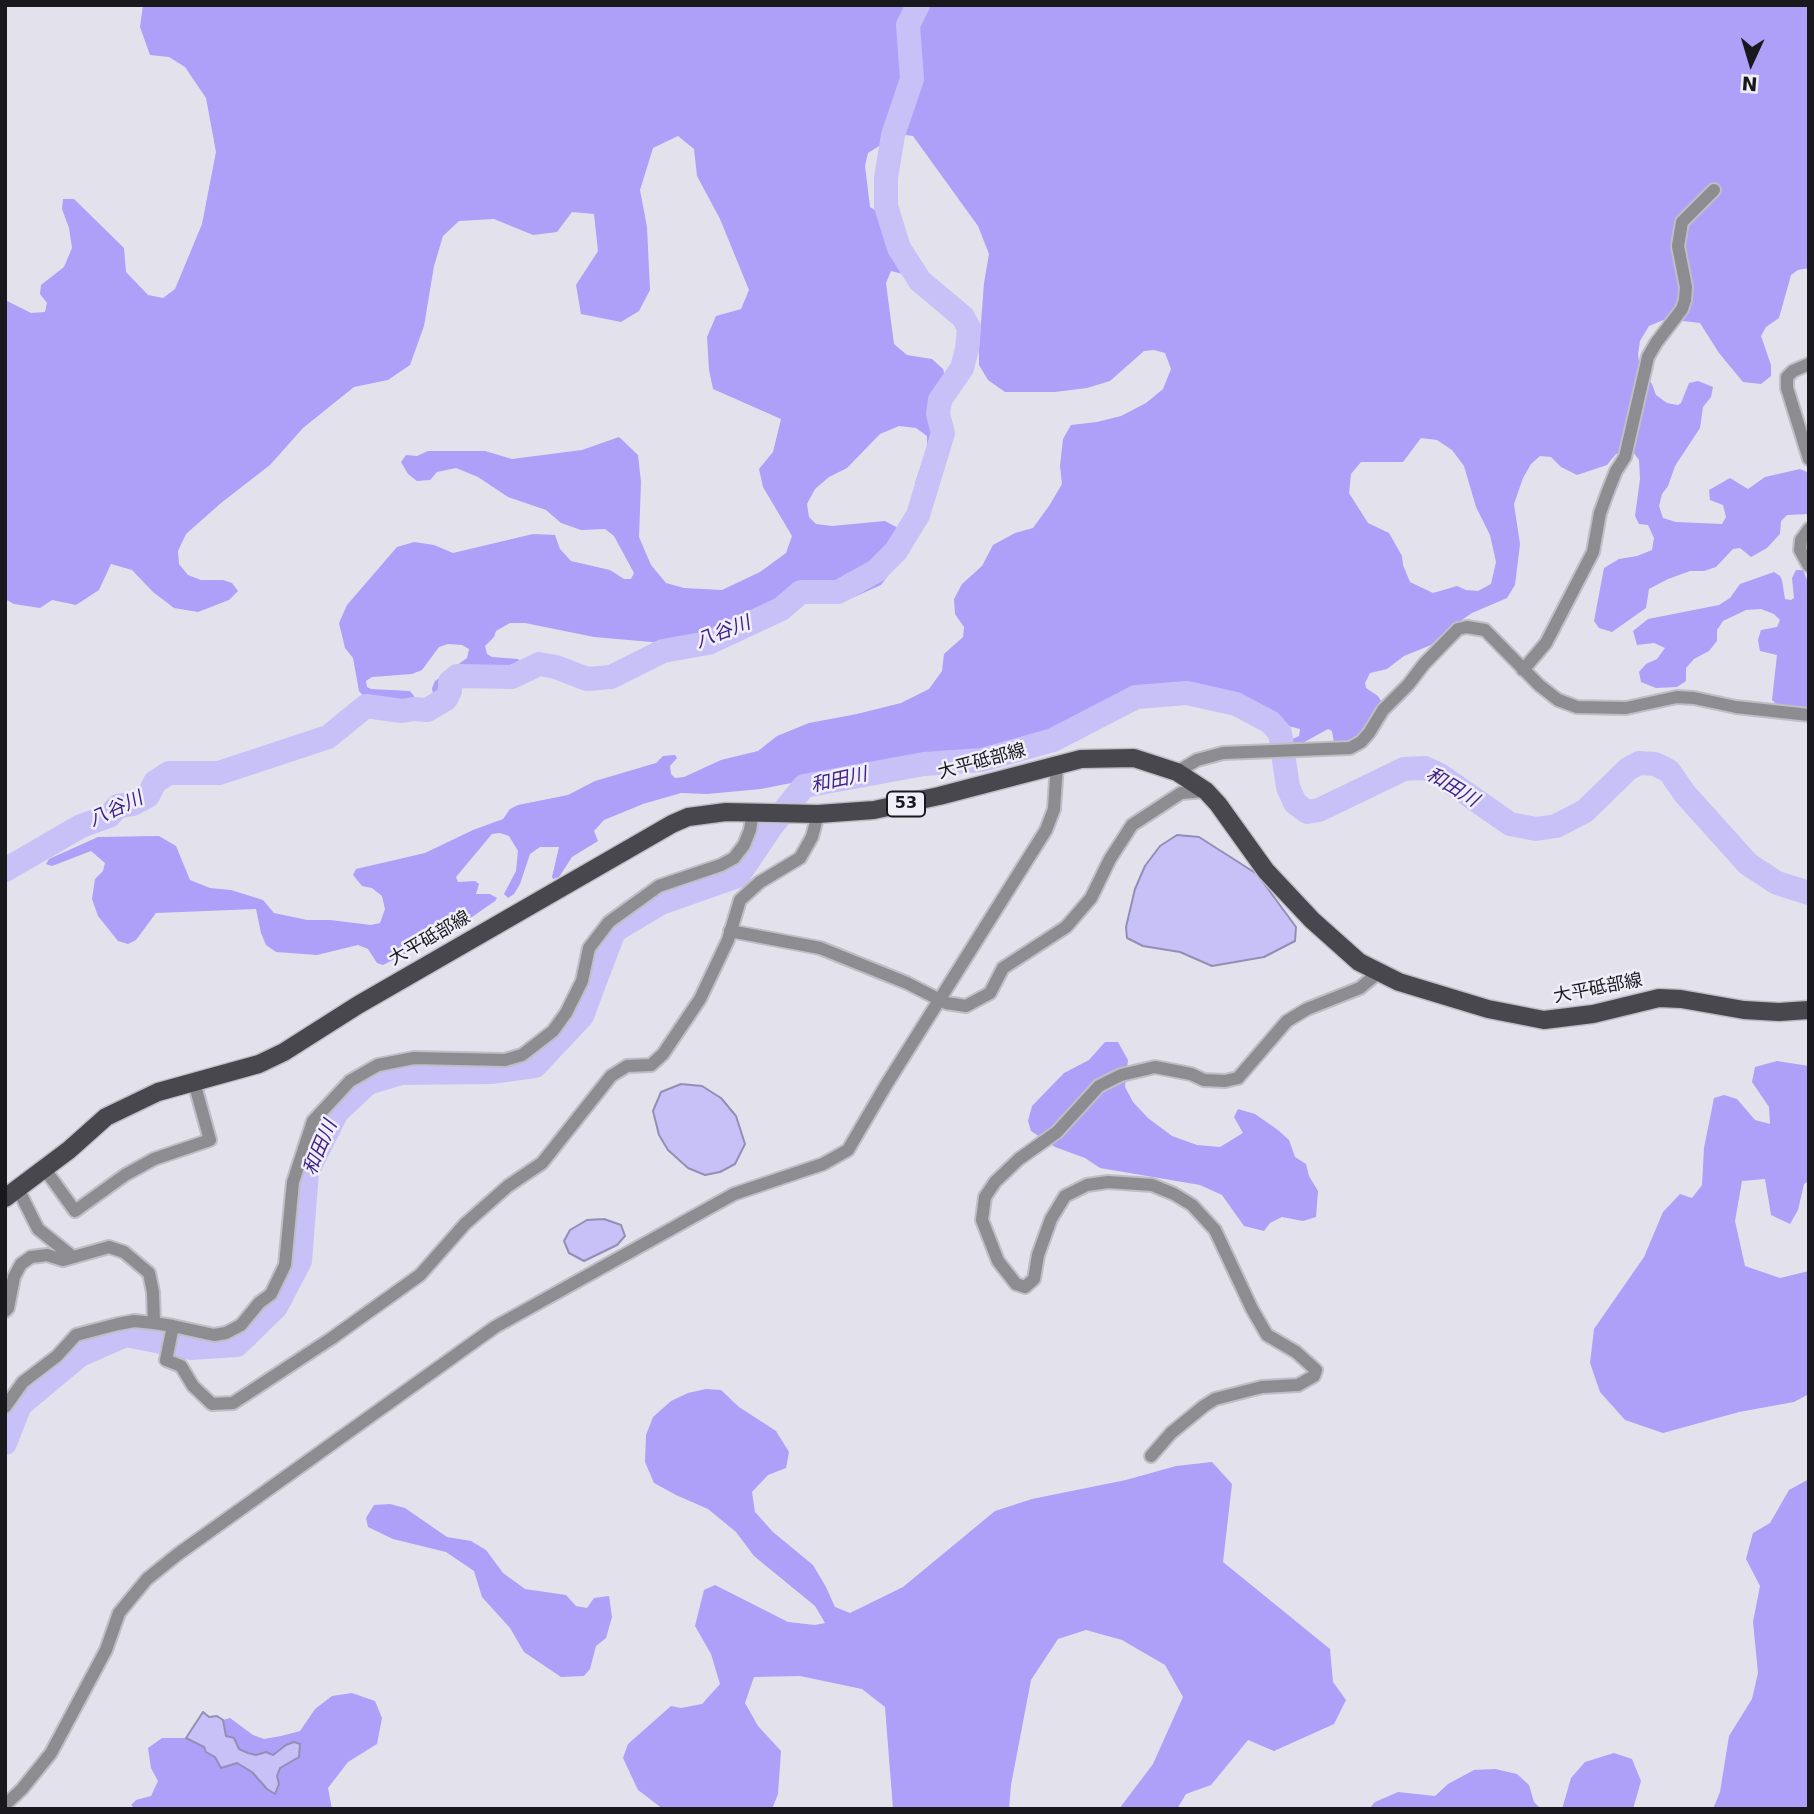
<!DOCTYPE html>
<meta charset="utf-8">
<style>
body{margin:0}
#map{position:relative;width:1814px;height:1814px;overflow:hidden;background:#e3e2ec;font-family:"DejaVu Sans",sans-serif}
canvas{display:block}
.frame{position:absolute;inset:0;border:7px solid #19181c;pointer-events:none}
.north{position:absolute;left:1716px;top:28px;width:70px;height:70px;-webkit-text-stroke:5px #f0eff9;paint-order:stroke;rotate:184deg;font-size:19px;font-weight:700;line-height:28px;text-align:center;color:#19181c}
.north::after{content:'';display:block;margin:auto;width:24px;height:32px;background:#19181c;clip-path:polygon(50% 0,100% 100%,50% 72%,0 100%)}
</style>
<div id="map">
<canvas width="1814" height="1814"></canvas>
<div class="frame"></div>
<div class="north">N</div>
</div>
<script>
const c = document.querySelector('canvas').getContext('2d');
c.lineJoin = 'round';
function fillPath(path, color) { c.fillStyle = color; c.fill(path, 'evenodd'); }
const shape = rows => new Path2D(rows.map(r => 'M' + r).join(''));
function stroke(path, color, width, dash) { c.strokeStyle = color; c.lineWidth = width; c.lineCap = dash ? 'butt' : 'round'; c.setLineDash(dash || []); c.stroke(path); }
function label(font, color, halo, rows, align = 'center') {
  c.font = font + ' "DejaVu Sans","Noto Sans JP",sans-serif'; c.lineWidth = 5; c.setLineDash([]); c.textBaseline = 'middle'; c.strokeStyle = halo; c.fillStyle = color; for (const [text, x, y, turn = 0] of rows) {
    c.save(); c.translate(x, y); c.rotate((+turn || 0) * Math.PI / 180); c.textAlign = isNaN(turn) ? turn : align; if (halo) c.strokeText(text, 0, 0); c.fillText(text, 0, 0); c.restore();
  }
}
fillPath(shape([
 [143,5,1809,5,1809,268,1798,270,1791,275,1779,318,1766,327,1761,336,1771,365,1771,376,1761,384,1743,382,1719,353,1700,323,1666,319,1649,326,1640,341,1638,354,1640,369,1652,384,1656,395,1667,403,1678,405,1681,403,1689,383,1698,381,1713,387,1711,397,1703,407,1700,428,1675,466,1668,486,1662,494,1659,506,1663,518,1676,522,1722,524,1726,517,1723,505,1710,500,1709,490,1730,478,1748,489,1765,477,1800,469,1809,473,1809,514,1787,515,1781,521,1780,534,1767,548,1751,557,1740,548,1733,549,1716,567,1704,571,1690,571,1668,579,1649,589,1646,608,1612,632,1599,628,1594,621,1604,568,1619,559,1637,556,1652,550,1654,538,1648,525,1639,524,1635,516,1640,479,1639,460,1633,452,1616,454,1607,465,1577,475,1561,467,1551,457,1540,456,1531,464,1523,478,1514,504,1520,544,1515,585,1507,598,1472,613,1446,631,1431,645,1404,656,1387,669,1370,673,1365,683,1366,688,1378,696,1381,701,1361,733,1346,742,1334,743,1332,731,1328,729,1299,745,1291,745,1288,741,1299,736,1300,729,1284,725,1280,717,1274,712,1260,711,1247,699,1213,688,1190,687,1136,693,1061,730,997,751,896,762,761,789,707,794,681,793,643,804,604,820,594,831,598,841,572,857,559,877,553,879,552,877,559,847,540,847,530,854,520,884,514,894,508,898,504,894,516,871,518,851,509,836,500,833,492,834,456,877,458,882,475,881,479,884,476,894,490,894,497,898,495,901,462,924,450,921,437,922,422,930,420,946,383,965,377,963,368,949,358,945,317,955,276,952,266,945,261,933,256,909,156,913,136,940,128,944,118,941,98,916,92,899,95,879,103,871,105,863,91,851,52,866,46,864,49,859,98,837,159,836,176,846,190,880,210,888,231,890,263,900,274,913,307,920,330,920,371,925,380,923,385,909,382,896,372,888,362,886,353,875,356,869,425,853,473,830,503,819,510,809,518,805,568,795,595,781,656,763,663,756,675,755,677,758,670,766,671,774,675,778,684,777,721,760,758,751,777,736,809,723,857,714,901,703,929,689,942,671,944,654,963,637,964,627,955,614,954,599,962,584,982,566,993,545,1015,533,1033,528,1049,506,1062,484,1060,466,1063,439,1071,425,1097,422,1121,416,1146,403,1163,389,1171,369,1165,353,1154,350,1144,351,1110,381,1087,388,1055,392,1005,392,988,380,979,365,979,349,984,283,989,254,978,226,913,136,898,134,868,153,865,166,870,207,895,223,911,255,935,291,933,294,927,292,903,274,891,271,886,283,894,344,907,355,932,359,943,369,949,390,946,427,933,496,929,504,926,504,920,499,915,483,927,447,927,436,916,428,899,426,880,434,847,468,829,477,815,489,807,504,809,517,816,524,832,526,885,521,900,529,902,542,900,559,881,585,845,601,806,595,796,600,788,610,743,626,715,643,698,646,594,637,525,623,510,623,496,631,494,637,485,646,487,654,492,657,518,659,523,666,520,670,512,673,477,669,456,672,445,679,444,688,439,695,433,694,432,688,435,681,467,658,469,649,462,645,448,644,439,647,422,670,412,674,372,677,366,681,367,687,371,689,410,691,414,696,415,704,408,707,390,706,367,700,359,691,353,658,345,648,339,623,347,605,397,547,414,542,434,545,453,553,533,534,555,535,560,549,571,561,610,570,624,579,631,579,634,573,614,536,605,529,581,530,561,523,546,510,508,497,478,477,456,468,437,472,430,480,417,481,408,474,401,462,406,455,417,456,428,451,485,451,512,459,582,450,619,437,638,455,641,482,639,537,651,565,666,583,684,588,722,590,760,572,786,553,792,536,763,487,759,469,773,452,781,419,713,389,709,370,707,337,716,316,741,309,749,290,720,219,697,176,694,149,678,136,653,148,640,190,647,227,650,290,639,311,621,322,581,314,576,285,598,251,594,214,572,212,557,232,533,235,494,219,459,221,443,236,434,266,424,326,410,365,388,380,354,387,303,428,270,465,221,503,186,534,178,551,179,564,188,575,201,580,223,580,232,583,238,591,229,600,198,612,174,608,153,592,132,570,111,564,99,590,76,605,52,600,40,608,14,604,5,599,5,300,31,313,45,312,47,303,40,294,41,285,64,267,72,248,69,228,62,209,63,199,74,199,124,248,126,272,148,295,163,298,175,289,202,224,216,152,206,98,185,67,169,57,150,55,140,27],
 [1421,438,1437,440,1452,450,1464,466,1476,507,1490,535,1496,562,1491,584,1478,591,1466,590,1457,586,1433,593,1410,582,1403,565,1402,556,1389,533,1368,523,1349,493,1351,474,1361,462,1403,462],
 [1796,570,1803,570,1809,585,1809,708,1776,704,1772,700,1777,655,1760,651,1758,640,1761,630,1777,627,1780,620,1774,614,1761,609,1746,610,1723,621,1717,630,1717,641,1709,651,1694,659,1686,668,1686,681,1677,687,1656,688,1641,682,1639,672,1646,664,1657,659,1665,648,1654,643,1637,645,1633,631,1648,619,1719,605,1730,598,1740,584,1774,572,1780,576,1782,580,1785,599,1791,600,1794,598,1792,578],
 [1105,1042,1118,1042,1128,1060,1125,1087,1133,1102,1148,1118,1172,1136,1197,1145,1220,1147,1243,1133,1234,1117,1238,1109,1255,1114,1278,1130,1289,1140,1295,1157,1306,1164,1309,1176,1318,1191,1316,1217,1303,1221,1282,1217,1270,1223,1264,1231,1244,1226,1222,1195,1200,1185,1100,1168,1085,1158,1055,1147,1031,1131,1028,1121,1032,1106,1064,1073,1089,1060],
 [1777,1061,1809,1066,1809,1181,1804,1184,1798,1210,1790,1224,1771,1215,1765,1179,1742,1181,1735,1221,1745,1266,1780,1278,1809,1271,1809,1394,1794,1402,1739,1412,1663,1433,1625,1420,1600,1392,1590,1363,1594,1329,1644,1257,1663,1212,1680,1194,1692,1198,1702,1185,1704,1148,1714,1098,1724,1095,1737,1099,1755,1120,1770,1124,1769,1107,1752,1082,1755,1067],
 [706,1389,721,1390,739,1407,776,1431,789,1452,786,1468,768,1475,752,1492,755,1512,773,1532,813,1565,826,1587,835,1607,850,1613,903,1587,995,1511,1032,1499,1126,1480,1176,1466,1212,1462,1232,1484,1223,1562,1330,1649,1333,1682,1346,1700,1334,1724,1274,1751,1248,1740,1211,1785,1186,1794,1177,1809,1119,1809,1153,1764,1183,1697,1165,1665,1122,1640,1086,1630,1058,1639,1031,1680,1011,1785,1009,1809,893,1809,885,1707,862,1689,800,1676,754,1677,745,1703,758,1726,781,1751,778,1794,772,1809,663,1809,638,1790,623,1758,628,1744,671,1706,681,1708,702,1704,720,1684,711,1654,695,1626,704,1590,715,1585,788,1622,815,1625,825,1623,815,1606,754,1556,736,1532,708,1509,676,1495,654,1483,645,1462,646,1435,653,1417,671,1401,688,1393],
 [1809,1479,1809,1809,1713,1809,1720,1792,1729,1736,1752,1699,1758,1673,1753,1622,1760,1586,1746,1559,1753,1533,1770,1523,1789,1490],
 [390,1504,405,1508,447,1537,471,1541,486,1550,503,1573,525,1589,566,1595,576,1606,587,1608,594,1598,609,1596,612,1617,606,1638,596,1646,590,1669,584,1676,561,1677,524,1652,510,1628,482,1597,474,1571,446,1552,393,1539,368,1527,366,1518,374,1505],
 [352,1693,375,1701,382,1718,377,1744,348,1762,328,1788,332,1809,135,1809,131,1805,136,1800,151,1796,158,1781,151,1768,148,1748,162,1738,186,1738,205,1747,206,1752,215,1757,237,1763,252,1772,267,1789,280,1768,299,1757,286,1745,273,1755,256,1755,239,1749,226,1736,223,1720,230,1718,253,1735,264,1739,281,1736,300,1731,315,1709,332,1696],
 [1614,1753,1632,1759,1641,1781,1633,1809,1562,1809,1571,1778,1585,1762],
 [1495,1769,1517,1774,1529,1785,1534,1802,1541,1809,1369,1809,1375,1802,1398,1792,1435,1796,1448,1784,1474,1770]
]), '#ae9ff9');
const water = shape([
 [1177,835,1199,837,1257,874,1296,927,1295,941,1264,957,1212,966,1180,952,1143,946,1127,938,1126,927,1135,889,1145,866,1160,846,1177,835],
 [681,1084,702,1086,721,1098,736,1116,745,1144,735,1164,720,1172,705,1175,688,1168,668,1150,659,1135,653,1111,661,1092,681,1084],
 [604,1219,621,1225,625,1236,617,1245,584,1261,569,1253,564,1241,570,1230,587,1220,604,1219],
 [203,1712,209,1717,217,1716,223,1720,226,1736,234,1738,239,1749,248,1753,256,1755,266,1752,273,1755,286,1745,294,1742,300,1744,299,1757,280,1768,277,1776,279,1784,275,1794,267,1789,252,1772,237,1763,221,1768,215,1757,206,1752,204,1747,186,1738,203,1712]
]);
fillPath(water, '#c8c1f8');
stroke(water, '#948eb6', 2);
stroke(shape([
 [5,870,81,826,109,816,118,806,133,804,148,796,155,782,169,773,219,773,328,737,366,706,402,711,414,709,427,710,446,699,450,691,450,682,457,676,512,677,539,664,556,667,587,679,611,677,663,651,708,643,781,609,801,592,838,592,876,571,896,551,918,515,943,433,938,414,940,400,962,368,967,349,969,328,963,317,920,281,899,248,886,206,886,178,893,135,912,79,908,25,918,5],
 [5,1443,20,1405,80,1355,126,1335,191,1348,237,1345,276,1307,300,1261,307,1172,337,1112,368,1083,401,1073,491,1072,535,1066,582,1016,614,931,661,903,738,876,771,827,804,786,924,764,982,760,1053,740,1136,697,1187,693,1236,704,1270,722,1280,733,1288,787,1295,803,1307,812,1319,810,1404,769,1425,768,1440,775,1510,824,1536,829,1556,826,1585,811,1628,769,1639,763,1655,764,1669,771,1685,794,1748,864,1777,883,1809,893]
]), '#c8c1f8', 24);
const street = shape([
 [1809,364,1793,371,1787,377,1787,388,1809,459],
 [1809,529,1801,540,1800,550,1809,566],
 [1523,670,1546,643,1593,552,1600,513,1608,491,1616,471,1625,457,1648,357,1656,343,1682,309,1685,300,1686,287,1678,246,1682,222,1714,190],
 [1177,772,1197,760,1223,753,1350,748,1361,742,1369,733,1383,710,1408,685,1424,664,1458,629,1467,627,1485,630,1539,685,1558,700,1577,707,1626,708,1677,697,1694,698,1736,707,1809,715],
 [730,931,820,948,907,983,946,1003,966,1006,990,993,1003,968,1066,927,1091,898,1110,859,1132,825,1181,793,1206,791],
 [44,1168,75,1211,125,1175,154,1159,210,1140,194,1082],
 [18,1189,38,1229,73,1257],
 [5,1311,8,1308,14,1277,21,1264,31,1257,47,1255,63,1260,109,1247,124,1252,149,1273,153,1292,154,1323,173,1326,166,1360,181,1366,193,1386,212,1404,233,1403,332,1338,420,1275,465,1224,508,1186,542,1163,611,1076,627,1066,651,1065,663,1054,700,999,728,940,740,900,760,882,800,858,812,837,818,814],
 [173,1326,214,1335,226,1333,241,1325,259,1303,271,1294,285,1265,293,1182,313,1121,350,1081,378,1065,414,1058,505,1060,522,1055,553,1031,566,1013,582,981,589,948,609,922,659,886,721,865,734,858,744,845,750,830,753,812],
 [5,1407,23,1382,57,1356,76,1335,118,1324,134,1321,154,1323],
 [1151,1456,1171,1433,1204,1406,1215,1399,1262,1387,1298,1385,1314,1376,1316,1370,1296,1352,1267,1335,1252,1309,1215,1230,1192,1205,1174,1194,1152,1185,1108,1182,1087,1185,1065,1196,1051,1219,1038,1255,1034,1279,1025,1287,1016,1284,998,1261,982,1220,985,1197,995,1182,1019,1159,1057,1132,1099,1086,1121,1075,1155,1067,1191,1074,1204,1080,1225,1081,1238,1078,1287,1021,1307,1009,1360,988,1378,973],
 [5,1805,22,1789,51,1753,106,1650,119,1613,147,1579,178,1554,495,1327,734,1194,823,1164,848,1150,886,1085,1046,830,1054,809,1057,764]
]);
const primary = shape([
 [5,1198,69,1150,106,1117,158,1092,259,1064,284,1052,358,1005,672,824,688,817,726,812,818,814,874,810,939,796,1081,759,1134,758,1177,772,1206,791,1218,804,1266,871,1312,920,1359,962,1399,982,1488,1009,1544,1020,1593,1014,1659,998,1681,999,1744,1010,1779,1012,1809,1010]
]);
stroke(street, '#bfbec7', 16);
stroke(primary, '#bfbec7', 21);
stroke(street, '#8d8d91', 12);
stroke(primary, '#48474e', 18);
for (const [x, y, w] of [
 [906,804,38]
]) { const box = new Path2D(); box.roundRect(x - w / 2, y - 12.5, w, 25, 5); c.fillStyle = '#f0eff9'; c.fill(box); stroke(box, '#19181c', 2); }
label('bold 16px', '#19181c', null, [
 ["53",906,804]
]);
label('18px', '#19181c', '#f0eff9', [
 ["大平砥部線",982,762,-15],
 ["大平砥部線",430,939,-30],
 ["大平砥部線",1598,989,-11]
]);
label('italic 19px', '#412087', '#f0eff9', [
 ["八谷川",723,633,-21],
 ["和田川",839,781,-12],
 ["和田川",1452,788,31],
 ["八谷川",116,810,-25],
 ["和田川",321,1148,-67]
]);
</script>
